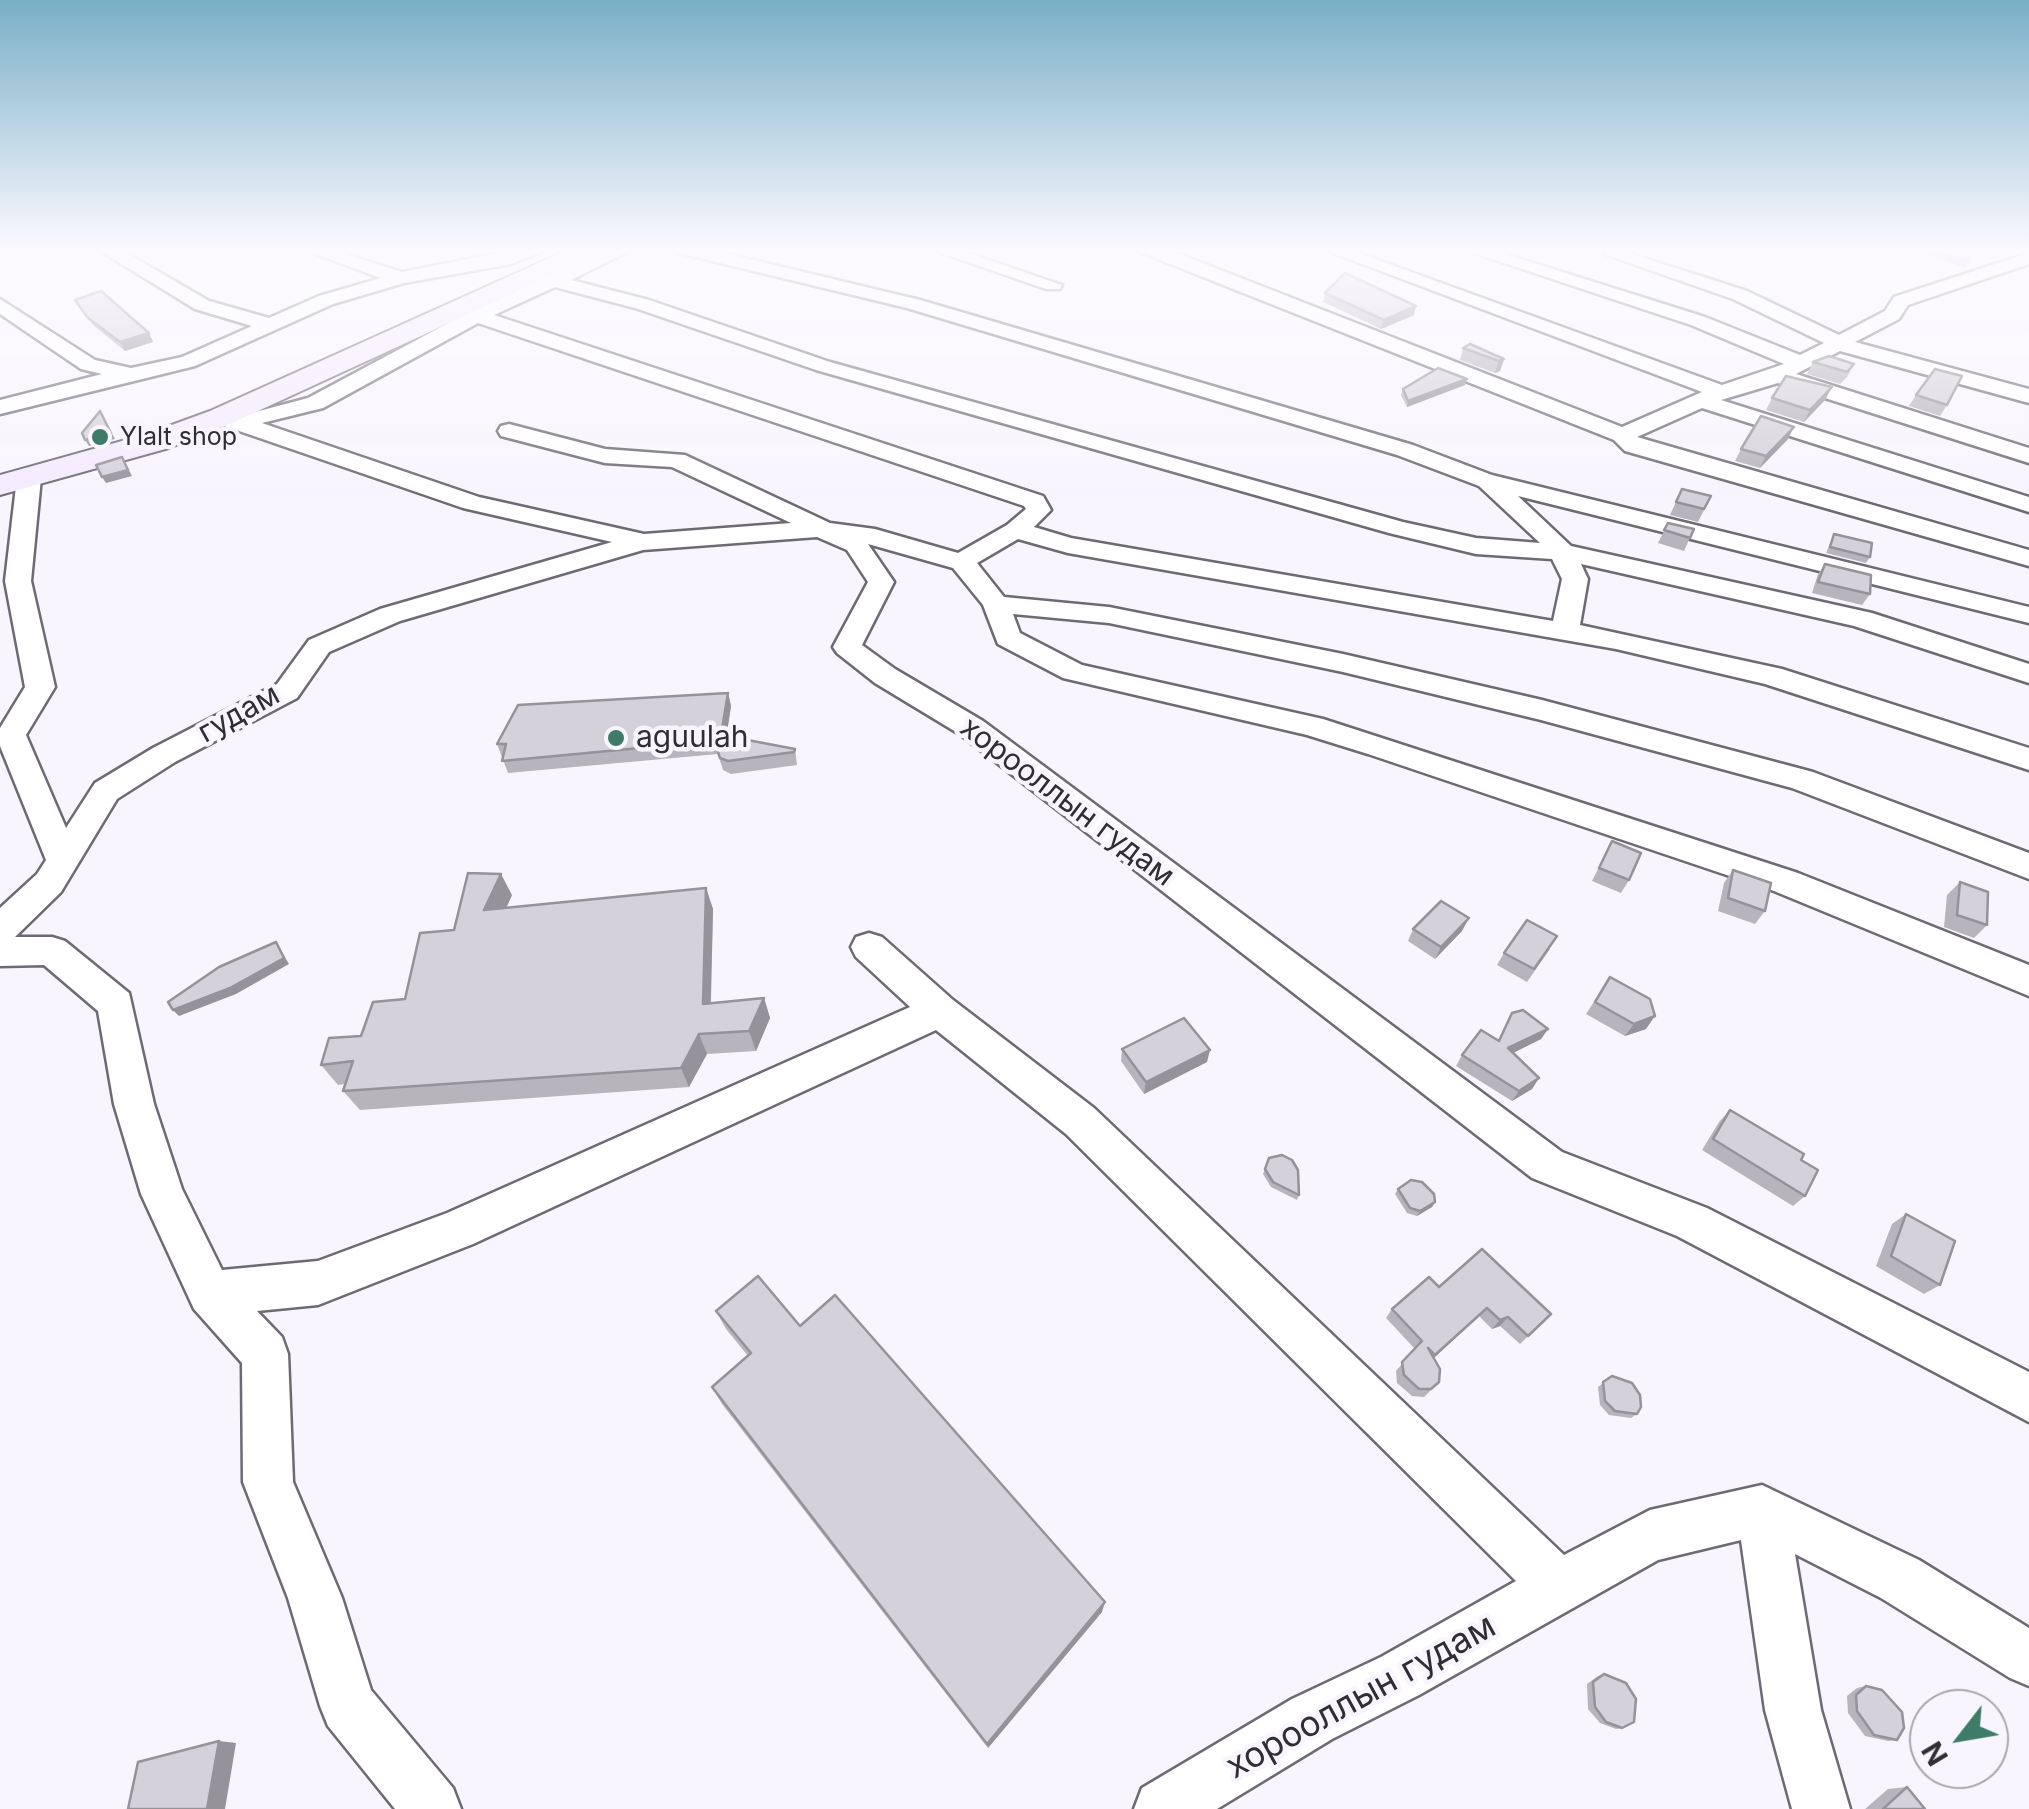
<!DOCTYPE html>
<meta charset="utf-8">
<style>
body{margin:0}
#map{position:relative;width:2029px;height:1809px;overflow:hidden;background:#f9f5fe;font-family:Inter,sans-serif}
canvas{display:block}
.north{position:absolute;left:1909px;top:1689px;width:100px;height:100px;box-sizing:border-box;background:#f9f5fe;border:2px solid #a9a5ac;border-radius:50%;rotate:239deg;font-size:28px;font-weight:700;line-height:40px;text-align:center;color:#302e32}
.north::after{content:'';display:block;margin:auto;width:35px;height:45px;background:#3e7b68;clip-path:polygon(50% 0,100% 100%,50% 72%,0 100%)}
</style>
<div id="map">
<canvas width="2029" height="1809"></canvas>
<div class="north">N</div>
</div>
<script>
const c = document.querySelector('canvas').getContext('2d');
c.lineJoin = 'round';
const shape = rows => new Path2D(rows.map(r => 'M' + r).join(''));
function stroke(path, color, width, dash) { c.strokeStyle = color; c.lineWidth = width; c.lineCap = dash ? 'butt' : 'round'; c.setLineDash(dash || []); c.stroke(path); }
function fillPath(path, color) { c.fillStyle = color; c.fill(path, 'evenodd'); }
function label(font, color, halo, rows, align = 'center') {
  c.font = font + ' Inter,sans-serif'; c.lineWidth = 9; c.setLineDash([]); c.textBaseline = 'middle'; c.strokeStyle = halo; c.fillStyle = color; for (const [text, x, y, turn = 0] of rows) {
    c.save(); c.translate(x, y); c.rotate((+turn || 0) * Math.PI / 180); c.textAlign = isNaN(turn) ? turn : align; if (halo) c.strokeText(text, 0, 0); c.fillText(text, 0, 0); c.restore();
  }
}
const minor = shape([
 [96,248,118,248,209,301,269,318,319,296,381,278,299,248,326,248,402,272,524,248,551,248,511,264,404,283,333,304,195,366,0,414,0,400,102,374,81,369,0,314,0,299,95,360,131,368,182,357,252,326,195,309,96,248],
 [612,248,635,248,571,280,649,300,830,362,1403,522,1476,538,1540,543,1479,486,1397,455,907,308,675,252,672,248,703,248,920,300,1413,445,1492,475,2029,607,2029,623,1518,496,1571,546,1872,613,2029,664,2029,683,1854,626,1581,564,1588,579,1580,625,1782,669,2029,748,2029,770,1765,684,1616,649,1068,553,1018,539,977,563,1004,597,1109,607,1343,654,1542,700,1813,772,2029,853,2029,879,1792,788,1541,720,1343,672,1109,623,1013,614,1020,633,1082,665,1323,719,1798,873,2029,965,2029,996,1774,891,1368,754,1307,735,1063,678,998,644,983,605,953,568,868,544,894,582,862,645,895,669,983,721,1562,1152,1707,1208,2029,1372,2029,1422,1677,1236,1532,1178,961,735,875,683,837,653,833,647,868,582,847,550,817,537,643,550,400,621,329,652,297,698,175,762,117,799,61,892,15,937,52,937,65,941,129,993,154,1104,182,1189,222,1270,318,1261,447,1213,910,1007,856,957,851,947,856,937,869,933,882,937,953,1000,1094,1108,1564,1555,1650,1510,1762,1485,1919,1560,2029,1628,2029,1686,2010,1678,1881,1598,1795,1554,1821,1710,1850,1809,1792,1809,1765,1710,1741,1540,1658,1560,1419,1695,1332,1739,1217,1809,1134,1809,1142,1788,1292,1699,1381,1657,1516,1581,1066,1134,936,1030,473,1244,318,1305,257,1311,282,1337,288,1354,293,1482,342,1598,371,1690,453,1788,461,1809,395,1809,328,1726,320,1706,288,1598,243,1482,242,1363,194,1309,141,1194,114,1104,98,1011,44,965,0,966,0,908,37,874,46,860,0,746,0,728,25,687,5,581,17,478,29,471,41,478,31,581,55,687,26,735,66,828,95,783,153,748,277,684,309,640,380,609,612,542,463,508,213,422,210,417,221,410,240,416,308,398,469,312,535,282,523,279,523,271,551,275,612,248],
 [555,287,635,308,816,370,1389,533,1476,554,1552,559,1562,579,1553,621,1071,538,1034,527,1051,510,1043,496,494,315,555,287],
 [478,323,1024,506,1026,509,1007,525,958,553,875,529,830,523,685,455,605,449,509,424,501,426,498,431,501,436,605,463,672,467,791,523,644,534,479,497,262,423,323,408,478,323],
 [927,248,954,248,1062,285,1060,289,1046,289,927,248],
 [1130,248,1158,248,1182,255,1622,427,1702,392,1320,248,1345,248,1722,385,1784,364,1691,325,1459,248,1486,248,1705,317,1800,355,1824,343,1733,299,1604,254,1613,249,1619,250,1747,291,1839,335,1885,311,1894,297,2029,253,2029,264,1908,305,1899,319,1855,342,2029,389,2029,403,1840,351,1796,374,2029,448,2029,463,1778,383,1721,400,2029,497,2029,512,1702,408,1637,437,2029,550,2029,566,1625,451,1614,440,1130,248]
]);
const secondary = shape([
 [572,248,604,248,601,253,232,423,169,448,0,495,0,475,147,434,210,411,572,248]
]);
stroke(minor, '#6e6a73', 5);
stroke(secondary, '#6e6a73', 4);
fillPath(minor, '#fff');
fillPath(secondary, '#f4ebfe');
fillPath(shape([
 [1906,248,1972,248,1969,262,1965,268],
 [1325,293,1414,315,1381,329,1323,302],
 [75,300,149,333,153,342,125,351,94,326],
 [1463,348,1504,359,1500,371,1495,373,1460,360],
 [1813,362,1854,364,1847,377,1840,384,1807,374],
 [1465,385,1407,407,1401,395,1403,389],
 [1916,395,1947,405,1940,416,1909,406],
 [1772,398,1825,400,1804,422,1766,410],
 [1788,439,1760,468,1735,461,1741,449],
 [1682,489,1711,496,1698,522,1670,515],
 [1668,523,1694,529,1684,551,1658,543],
 [1834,534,1870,557,1866,563,1826,553],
 [1825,564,1870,594,1862,605,1812,593,1818,574],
 [728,693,731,706,726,736,795,749,797,765,731,774,723,770,718,754,508,773,497,744],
 [1612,841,1629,880,1621,893,1592,881],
 [1733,870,1765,911,1755,924,1718,911,1724,883],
 [1960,882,1987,925,1974,938,1944,927,1947,895],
 [706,888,713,909,711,1003,764,998,770,1018,756,1051,707,1054,689,1087,360,1110,343,1091,345,1084,338,1085,321,1065,361,1036,405,999,454,930,512,895,506,908],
 [1413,929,1462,931,1435,959,1408,941],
 [1550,949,1527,982,1497,965,1504,953],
 [1610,977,1646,1029,1625,1036,1586,1014],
 [1512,1013,1548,1029,1541,1039,1513,1053,1539,1078,1532,1089,1512,1101,1456,1066,1462,1055,1498,1040],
 [1122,1049,1207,1062,1144,1094,1121,1061],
 [1730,1110,1801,1160,1805,1196,1793,1206,1702,1150,1719,1122],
 [1269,1158,1299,1195,1297,1200,1271,1187,1263,1174],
 [1398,1189,1435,1202,1432,1207,1417,1216,1407,1213,1395,1194],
 [1906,1214,1940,1285,1924,1294,1876,1266,1892,1224],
 [1439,1287,1551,1314,1520,1344,1500,1326,1492,1329,1479,1316,1434,1358,1439,1382,1424,1397,1412,1396,1397,1383,1396,1371,1415,1349,1386,1318,1392,1309],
 [716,1311,800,1326,1102,1612,988,1748,722,1404,712,1387,748,1356,726,1329],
 [1612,1376,1637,1414,1631,1418,1609,1415,1600,1405,1598,1387],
 [1604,1674,1622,1728,1616,1729,1600,1723,1588,1709,1587,1684,1598,1676],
 [1866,1686,1897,1740,1888,1741,1865,1736,1848,1713,1847,1696,1857,1688],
 [1907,1787,1925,1809,1865,1809,1888,1789]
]), '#b7b4bb');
fillPath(shape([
 [1416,306,1414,315,1381,329,1384,320],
 [149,333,153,342,125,351,120,342],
 [1504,359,1500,371,1495,373,1499,361],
 [1467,379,1465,385,1407,407,1408,401],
 [1832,387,1825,400,1804,422,1810,410],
 [100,411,115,439,89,446,85,440],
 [1794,427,1788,439,1760,468,1766,456],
 [122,457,132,476,106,483,102,477],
 [728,693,731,706,725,747,721,735],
 [501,874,512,895,496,931,484,910],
 [706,888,713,909,710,1025,703,1004],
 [1469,918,1462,931,1435,959,1441,947],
 [276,942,289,964,236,994,179,1016,173,1010],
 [764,998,770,1018,756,1051,749,1031],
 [1655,1016,1646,1029,1625,1036,1634,1024],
 [1548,1029,1541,1039,1501,1059,1508,1048],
 [699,1034,707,1054,689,1087,681,1068],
 [1210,1050,1207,1062,1144,1094,1146,1082],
 [1539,1078,1532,1089,1512,1101,1519,1091],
 [1435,1202,1432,1207,1417,1216,1420,1211],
 [1487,1308,1479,1316,1428,1363,1435,1355],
 [1508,1317,1500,1326,1492,1329,1500,1320],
 [1105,1602,1102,1612,988,1748,987,1744],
 [219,1741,236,1743,225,1809,207,1809]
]), '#959299');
const building = shape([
 [1926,248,1972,248,1969,262,1926,248],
 [1345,273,1416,306,1384,320,1325,293,1345,273],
 [101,291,149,333,120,342,88,318,75,300,101,291],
 [1470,344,1504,359,1499,361,1463,348,1470,344],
 [1829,356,1854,364,1847,372,1813,362,1829,356],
 [1438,368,1467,379,1408,401,1403,389,1438,368],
 [1935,369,1962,376,1947,405,1916,395,1935,369],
 [1786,376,1832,387,1810,410,1772,398,1786,376],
 [100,411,111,433,85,440,82,433,100,411],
 [1761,416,1794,427,1766,456,1741,449,1761,416],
 [122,457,128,470,102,477,96,465,122,457],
 [1682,489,1711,496,1704,509,1676,502,1682,489],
 [1668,523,1694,529,1690,538,1664,530,1668,523],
 [1834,534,1872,543,1870,557,1830,547,1834,534],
 [1825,564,1871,575,1870,594,1818,582,1825,564],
 [728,693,721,735,795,749,794,752,728,761,720,758,714,741,502,761,506,744,497,744,518,705,728,693],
 [1612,841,1641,853,1629,880,1599,868,1612,841],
 [1733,870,1771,883,1765,911,1728,898,1733,870],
 [468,873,501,874,484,910,706,888,703,1004,764,998,749,1031,699,1034,681,1068,343,1091,353,1061,321,1065,329,1038,361,1036,373,1002,405,999,420,933,454,930,468,873],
 [1960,882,1988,892,1987,925,1957,915,1960,882],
 [1441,901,1469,918,1441,947,1413,929,1441,901],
 [1527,920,1557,936,1534,969,1504,953,1527,920],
 [276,942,284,958,230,988,173,1010,168,1002,219,967,276,942],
 [1610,977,1650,999,1655,1016,1634,1024,1595,1002,1610,977],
 [1523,1010,1548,1029,1508,1048,1539,1078,1519,1091,1462,1055,1481,1030,1499,1041,1512,1013,1523,1010],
 [1184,1018,1210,1050,1146,1082,1122,1049,1184,1018],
 [1730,1110,1804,1154,1801,1160,1818,1170,1805,1196,1713,1139,1730,1110],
 [1282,1155,1292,1160,1298,1170,1299,1195,1273,1182,1265,1169,1269,1158,1282,1155],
 [1411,1180,1422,1182,1434,1194,1435,1202,1420,1211,1410,1208,1398,1189,1411,1180],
 [1906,1214,1955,1241,1940,1285,1891,1256,1906,1214],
 [1482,1249,1551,1314,1528,1336,1508,1317,1500,1320,1487,1308,1435,1355,1428,1348,1440,1369,1439,1382,1431,1389,1419,1389,1404,1375,1402,1362,1422,1341,1392,1309,1429,1277,1439,1287,1482,1249],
 [758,1276,800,1326,835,1295,1105,1602,987,1744,712,1387,751,1353,716,1311,758,1276],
 [1612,1376,1632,1383,1640,1395,1641,1407,1637,1414,1615,1411,1605,1401,1603,1382,1612,1376],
 [1604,1674,1626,1683,1636,1699,1634,1722,1622,1728,1606,1722,1595,1707,1593,1682,1604,1674],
 [1866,1686,1882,1690,1902,1712,1904,1728,1897,1740,1874,1735,1857,1711,1856,1695,1866,1686],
 [219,1741,207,1809,128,1809,138,1762,219,1741],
 [1907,1787,1925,1809,1883,1809,1907,1787]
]);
fillPath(building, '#d5d1da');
stroke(building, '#959299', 2.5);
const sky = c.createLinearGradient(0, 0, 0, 501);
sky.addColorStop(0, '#79afc7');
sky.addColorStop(0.5, '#fcfaff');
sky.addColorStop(1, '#fcfaff00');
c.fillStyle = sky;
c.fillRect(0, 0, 2029, 501);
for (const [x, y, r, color] of [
 [100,437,10,"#3e7b68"],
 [616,738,10,"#3e7b68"]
]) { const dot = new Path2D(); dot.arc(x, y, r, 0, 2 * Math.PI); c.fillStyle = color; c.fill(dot); stroke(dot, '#f9f5fe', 4); }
label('25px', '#302e32', '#f9f5fe', [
 ["Ylalt shop",120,437]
], 'left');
label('30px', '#302e32', '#f9f5fe', [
 ["гудам",239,714,-29],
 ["хорооллын гудам",1067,802,37]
]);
label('30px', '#302e32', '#f9f5fe', [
 ["aguulah",636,738]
], 'left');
label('35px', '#302e32', '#f9f5fe', [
 ["хорооллын гудам",1361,1697,-29]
]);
</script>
